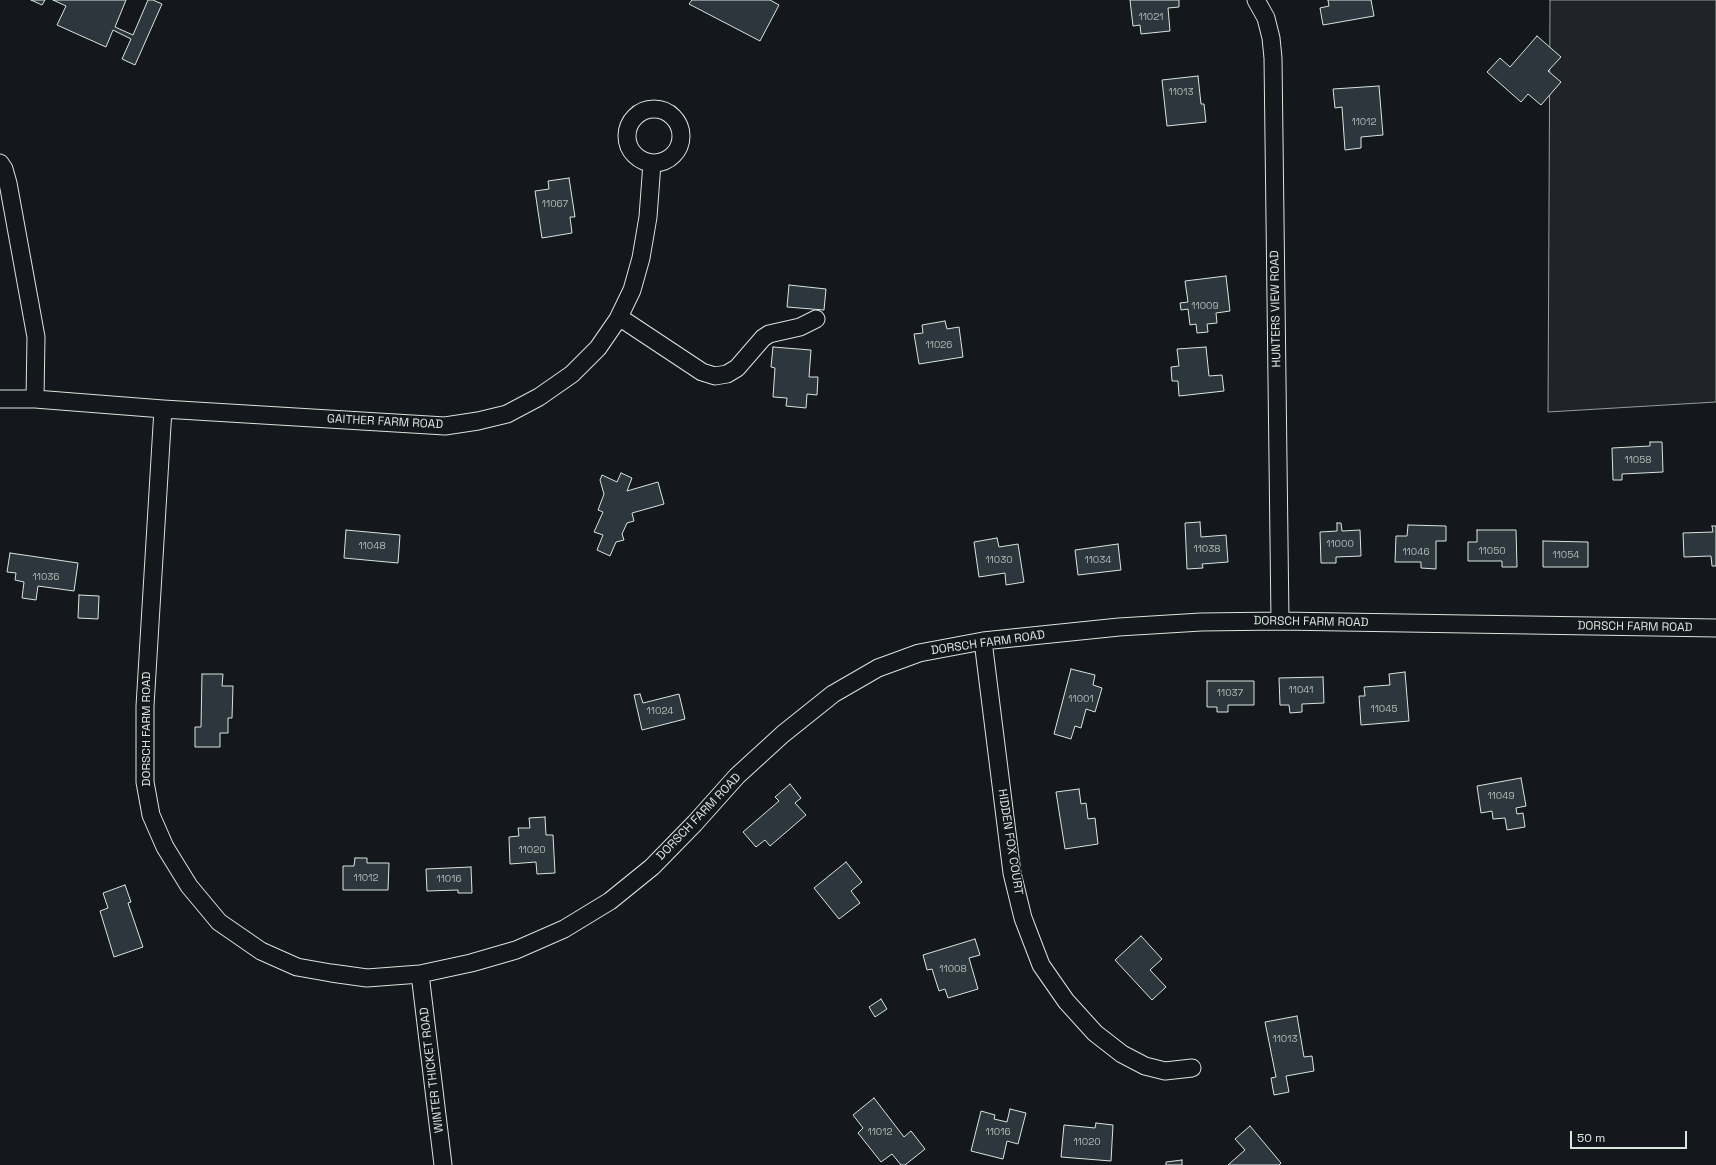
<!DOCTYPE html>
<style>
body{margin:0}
#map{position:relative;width:1716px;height:1165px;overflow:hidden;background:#14181c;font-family:"Space Grotesk",sans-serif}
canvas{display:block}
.scale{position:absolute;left:1570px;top:1131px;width:117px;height:18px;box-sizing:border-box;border:2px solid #d8e6dc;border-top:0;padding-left:5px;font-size:12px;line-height:14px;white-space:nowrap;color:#d8e6dc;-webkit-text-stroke:3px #14181c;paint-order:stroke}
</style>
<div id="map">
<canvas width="1716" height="1165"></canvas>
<div class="scale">50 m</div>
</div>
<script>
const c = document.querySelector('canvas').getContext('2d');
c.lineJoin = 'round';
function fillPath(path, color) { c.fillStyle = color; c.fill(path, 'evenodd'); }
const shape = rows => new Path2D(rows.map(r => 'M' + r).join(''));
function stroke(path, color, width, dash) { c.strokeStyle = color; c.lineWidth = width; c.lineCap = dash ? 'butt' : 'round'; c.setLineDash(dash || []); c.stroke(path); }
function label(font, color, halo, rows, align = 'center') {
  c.font = font + ' "Space Grotesk",sans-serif'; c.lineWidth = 3; c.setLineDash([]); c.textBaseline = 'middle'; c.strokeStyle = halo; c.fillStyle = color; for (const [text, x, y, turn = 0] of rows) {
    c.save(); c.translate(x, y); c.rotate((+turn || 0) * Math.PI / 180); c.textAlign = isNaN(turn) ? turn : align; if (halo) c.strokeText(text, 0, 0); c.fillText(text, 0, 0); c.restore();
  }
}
const green = shape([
 [1550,0,1716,0,1716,402,1548,412,1550,0]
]);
fillPath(green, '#202428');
stroke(green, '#939e99', 1);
const building = shape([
 [31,0,45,0,42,5,31,0],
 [53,0,126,0,115,27,133,35,148,0,153,0,162,4,135,65,122,59,131,39,113,30,106,47,57,25,66,6,53,0],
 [692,0,770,0,779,5,760,41,689,4,692,0],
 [1130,0,1179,0,1179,7,1168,8,1170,31,1141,34,1140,25,1133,26,1130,0],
 [1328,0,1371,0,1374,16,1323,25,1320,8,1329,6,1328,0],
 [1537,36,1561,57,1548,71,1561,82,1541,105,1528,94,1521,102,1487,72,1500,58,1510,67,1537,36],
 [1198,76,1201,104,1204,104,1206,122,1167,126,1162,80,1198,76],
 [1379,86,1383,135,1361,137,1361,148,1345,150,1342,107,1335,108,1333,89,1379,86],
 [569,178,575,217,570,217,572,233,542,238,535,191,549,189,548,181,569,178],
 [1226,276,1230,311,1216,313,1217,323,1207,324,1208,332,1197,333,1196,324,1190,325,1188,309,1181,310,1180,303,1188,302,1185,281,1226,276],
 [789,285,826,289,824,310,787,307,789,285],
 [945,321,947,329,959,327,963,357,919,364,914,334,923,333,922,325,945,321],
 [773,347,811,350,809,377,818,377,817,395,807,394,806,408,786,406,787,398,773,397,775,368,771,367,773,347],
 [1206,347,1209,376,1222,375,1224,391,1179,396,1178,381,1172,381,1171,367,1179,366,1177,349,1206,347],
 [1650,442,1662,442,1663,472,1622,474,1622,480,1613,480,1612,448,1650,446,1650,442],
 [621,473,632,478,627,491,658,482,664,504,632,513,634,521,627,523,622,534,624,540,616,542,610,556,597,550,603,535,594,532,603,512,598,510,604,494,600,480,602,475,617,482,621,473],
 [1200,522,1201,537,1226,535,1228,562,1202,564,1203,568,1187,569,1185,523,1200,522],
 [1337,523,1341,523,1342,531,1360,530,1361,556,1336,557,1336,563,1321,563,1320,532,1337,531,1337,523],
 [1408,525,1446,526,1446,541,1436,541,1436,569,1421,568,1421,562,1395,562,1396,536,1407,536,1408,525],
 [1712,526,1716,526,1716,566,1712,566,1711,556,1684,557,1683,533,1713,532,1712,526],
 [346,530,400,535,398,563,344,558,346,530],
 [1477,530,1516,530,1517,567,1502,567,1502,561,1468,561,1468,542,1477,542,1477,530],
 [997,538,999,547,1018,544,1024,582,1006,585,1005,573,979,577,974,542,997,538],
 [1543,541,1588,542,1588,567,1543,567,1543,541],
 [1118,544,1121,570,1078,575,1075,550,1118,544],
 [10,553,78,563,74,591,38,586,36,600,22,598,24,582,15,580,16,573,7,572,10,553],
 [79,595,99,596,98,619,78,618,79,595],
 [1071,669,1095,675,1093,685,1102,688,1095,712,1086,709,1081,728,1075,726,1071,739,1054,734,1071,669],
 [1405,672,1409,721,1361,725,1359,696,1365,696,1364,687,1390,685,1389,674,1405,672],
 [202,674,223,674,222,686,233,686,232,718,228,718,228,733,220,733,220,747,195,747,195,727,201,727,202,674],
 [1323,677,1324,703,1302,704,1302,712,1290,713,1289,705,1280,705,1279,678,1323,677],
 [1207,681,1254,681,1254,705,1228,705,1228,712,1217,712,1217,707,1207,707,1207,681],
 [640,694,643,703,679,694,685,719,642,730,634,695,640,694],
 [1521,778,1526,806,1516,808,1517,814,1523,813,1525,827,1507,830,1505,818,1493,819,1492,811,1481,813,1477,786,1521,778],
 [790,784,801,798,795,803,806,815,770,846,765,840,756,847,743,832,779,801,775,797,790,784],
 [1079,789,1081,804,1086,803,1088,819,1095,818,1098,844,1065,849,1056,792,1079,789],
 [545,817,546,835,553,835,555,873,537,874,536,862,510,864,509,837,519,836,518,828,530,828,529,818,545,817],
 [355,858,367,858,367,863,389,863,388,890,343,890,343,866,354,866,355,858],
 [846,862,862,882,851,891,860,903,839,919,814,888,846,862],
 [471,867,472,893,458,893,458,890,427,891,426,869,471,867],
 [125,885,131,902,128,903,143,947,114,957,100,911,108,908,103,893,125,885],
 [1141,936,1162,959,1150,970,1166,987,1152,1000,1115,960,1141,936],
 [975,939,980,955,969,958,978,989,948,998,945,989,939,991,932,969,927,970,923,955,975,939],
 [881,999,887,1009,875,1017,869,1007,881,999],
 [1297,1016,1304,1057,1312,1056,1314,1071,1286,1076,1289,1092,1274,1095,1271,1078,1276,1077,1265,1022,1297,1016],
 [874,1098,904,1137,911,1131,925,1149,905,1165,901,1165,892,1154,881,1162,858,1133,863,1128,853,1115,874,1098],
 [1010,1109,1026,1113,1018,1144,1007,1141,1003,1159,971,1151,981,1111,995,1115,994,1119,1007,1122,1010,1109],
 [1096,1123,1113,1125,1111,1161,1061,1157,1064,1125,1095,1128,1096,1123],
 [1250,1126,1281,1163,1279,1165,1228,1165,1245,1150,1235,1139,1250,1126],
 [1182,1160,1182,1165,1166,1165,1166,1162,1182,1160]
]);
fillPath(building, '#2c363c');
stroke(building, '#d8e6dc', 1);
const minor = shape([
 [1256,0,1266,18,1271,38,1273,58,1280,621],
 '627 136a27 27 0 1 1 54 0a27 27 0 1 1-54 0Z',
 [0,163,4,169,8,183,36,337,35,399],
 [619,317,702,372,715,376,727,374,737,368,763,338,769,334,800,327,816,319],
 [0,399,35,399,163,409,445,426,478,421,507,414,539,397,572,374,598,348,618,319,632,290,641,258,648,217,652,163],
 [163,409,145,706,145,782,151,815,165,847,189,886,219,922,261,951,297,967,331,973,367,978,420,974,471,963,516,950,564,929,610,901,652,867,695,823,737,776,783,734,833,694,878,668,919,653,983,641,1119,627,1201,622,1280,621,1716,628],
 [983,641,1012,873,1023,918,1041,965,1066,1001,1095,1033,1122,1054,1145,1066,1165,1071,1192,1068],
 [420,974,443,1165]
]);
stroke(minor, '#d8e6dc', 19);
stroke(minor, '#14181c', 17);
label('10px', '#adbab4', null, [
 ["11021",1151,17],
 ["11013",1181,92],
 ["11012",1364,122],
 ["11067",555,204],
 ["11009",1205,306],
 ["11026",939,345],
 ["11058",1638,460],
 ["11000",1340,544],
 ["11048",372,546],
 ["11038",1207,549],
 ["11050",1492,551],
 ["11046",1416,552],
 ["11054",1566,555],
 ["11030",999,560],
 ["11034",1098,560],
 ["11036",46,577],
 ["11041",1301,690],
 ["11037",1230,693],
 ["11001",1081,699],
 ["11045",1384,709],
 ["11024",660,711],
 ["11049",1501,796],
 ["11020",532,850],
 ["11012",366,878],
 ["11016",449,879],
 ["11008",953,969],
 ["11013",1285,1039],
 ["11012",880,1132],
 ["11016",998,1132],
 ["11020",1087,1142]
]);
label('12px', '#d8e6dc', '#14181c', [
 ["HUNTERS VIEW ROAD",1276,309,-91],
 ["GAITHER FARM ROAD",385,422,3],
 ["DORSCH FARM ROAD",1311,622,1],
 ["DORSCH FARM ROAD",1635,627,1],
 ["DORSCH FARM ROAD",988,643,-8],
 ["DORSCH FARM ROAD",147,729,-90],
 ["DORSCH FARM ROAD",699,817,-46],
 ["HIDDEN FOX COURT",1010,842,81],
 ["WINTER THICKET ROAD",432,1070,-97]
]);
</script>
